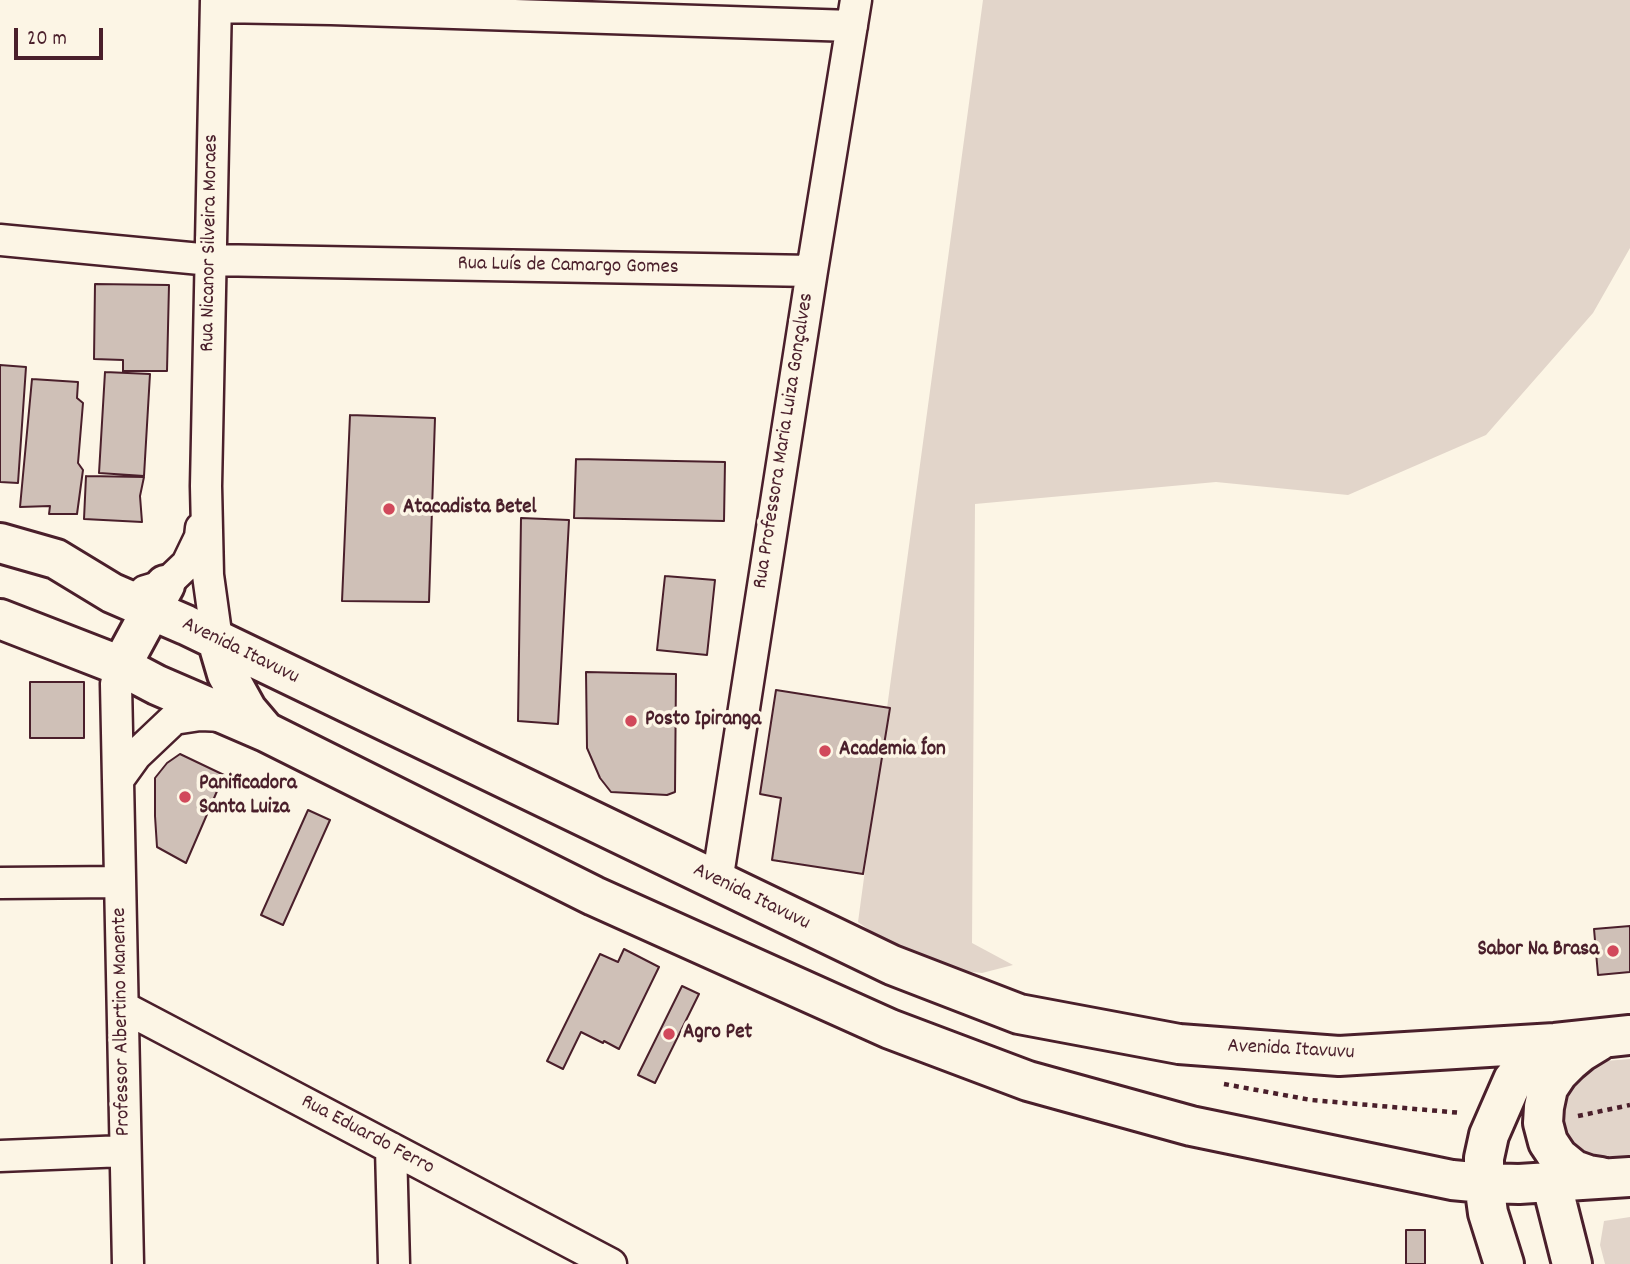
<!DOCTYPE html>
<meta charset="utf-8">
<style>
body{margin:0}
#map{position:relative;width:1630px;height:1264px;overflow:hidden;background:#fcf5e5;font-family:Dekko,sans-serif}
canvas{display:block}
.scale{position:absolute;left:14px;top:28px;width:89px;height:32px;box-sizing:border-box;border:4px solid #4a1f2b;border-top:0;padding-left:9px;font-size:21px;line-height:24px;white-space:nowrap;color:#4a1f2b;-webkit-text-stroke:5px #fcf5e5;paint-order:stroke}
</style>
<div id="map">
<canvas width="1630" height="1264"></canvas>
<div class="scale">20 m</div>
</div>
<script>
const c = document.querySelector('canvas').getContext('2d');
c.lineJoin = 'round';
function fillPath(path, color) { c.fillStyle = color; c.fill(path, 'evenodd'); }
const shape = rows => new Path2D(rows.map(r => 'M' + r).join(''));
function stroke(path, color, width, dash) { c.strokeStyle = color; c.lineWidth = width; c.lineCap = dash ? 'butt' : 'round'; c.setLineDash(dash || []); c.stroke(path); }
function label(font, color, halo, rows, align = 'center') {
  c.font = font + ' Dekko,sans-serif'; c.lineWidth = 7; c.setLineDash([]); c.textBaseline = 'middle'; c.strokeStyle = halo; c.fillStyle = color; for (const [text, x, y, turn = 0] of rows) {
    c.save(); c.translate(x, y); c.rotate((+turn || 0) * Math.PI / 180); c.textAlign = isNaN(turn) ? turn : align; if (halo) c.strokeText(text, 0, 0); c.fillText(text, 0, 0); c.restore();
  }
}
fillPath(shape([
 [983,0,1630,0,1630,248,1593,313,1486,435,1348,495,1216,482,975,504,972,943,1013,965,982,973,953,970,899,952,858,922],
 [1630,1059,1630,1156,1591,1157,1571,1150,1563,1132,1560,1085,1577,1068,1605,1061],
 [1630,1217,1630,1264,1605,1264,1600,1245,1604,1221]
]), '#e2d5ca');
const building = shape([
 [95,284,169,285,167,371,123,371,123,360,94,359,95,284],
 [0,365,26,367,18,483,0,482,0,365],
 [105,372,150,374,144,476,99,473,105,372],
 [32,379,78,382,77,398,83,403,78,463,83,470,77,514,49,514,50,506,20,507,32,379],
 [350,415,435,418,429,602,342,601,350,415],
 [576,459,725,462,724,521,574,518,576,459],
 [86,476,144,477,140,496,142,522,84,519,86,476],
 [521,518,569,520,558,724,518,721,521,518],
 [665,576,715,580,707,655,657,650,665,576],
 [586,672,676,674,675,792,667,795,611,792,600,778,587,748,586,672],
 [30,682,84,682,84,738,30,738,30,682],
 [776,690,890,708,863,874,772,860,781,798,760,794,776,690],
 [180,754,224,775,186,863,157,847,155,816,155,778,167,763,180,754],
 [308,810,330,820,283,925,261,915,308,810],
 [1630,926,1630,972,1598,975,1594,929,1630,926],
 [624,949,659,967,619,1049,604,1041,603,1043,581,1032,563,1069,547,1061,600,954,618,962,624,949],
 [682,986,699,994,655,1083,638,1075,682,986],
 [1406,1230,1425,1230,1425,1264,1406,1264,1406,1230]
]);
fillPath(building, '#cfc0b7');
stroke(building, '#4a1f2b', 2);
const street = shape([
 [216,0,206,486,208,575,217,640],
 [216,7,331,9,852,26],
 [0,240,211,260,812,271],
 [145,591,165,585,187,564,200,537,201,528],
 [121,666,116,684,128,1264],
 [118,780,136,755,174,719,200,715,224,716],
 [717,882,812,271,856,0],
 [0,883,120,882],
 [123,1007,611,1264],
 [391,1148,394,1264],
 [0,1156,125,1151]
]);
const secondary = shape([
 [0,543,56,559,112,593,186,625,892,965,1019,1014,1179,1044,1339,1056,1555,1043,1630,1035],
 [0,619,121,666,157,685,266,732,594,896,890,1029,1028,1081,1191,1126,1452,1180,1484,1183,1519,1184,1630,1177],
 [217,640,227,674,247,710,264,730],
 [121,666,165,585],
 [1599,1041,1581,1052,1569,1062,1558,1073,1548,1088,1544,1107,1543,1123,1548,1142,1558,1157,1574,1170,1588,1175,1601,1177],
 [1551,1181,1572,1264],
 [1504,1264,1488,1213,1484,1183,1484,1158,1489,1135,1513,1080,1532,1058,1555,1043]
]);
stroke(street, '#4a1f2b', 35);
stroke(secondary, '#4a1f2b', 44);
stroke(shape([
 [1224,1084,1311,1100,1462,1113],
 [1578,1116,1630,1105]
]), '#4a1f2b', 4.5, [5, 5]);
stroke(street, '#fcf5e5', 30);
stroke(secondary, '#fcf5e5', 38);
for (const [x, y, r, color] of [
 [389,509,7,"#d1495b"],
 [631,721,7,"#d1495b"],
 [825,751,7,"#d1495b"],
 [185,797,7,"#d1495b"],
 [1613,951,7,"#d1495b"],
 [669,1034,7,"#d1495b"]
]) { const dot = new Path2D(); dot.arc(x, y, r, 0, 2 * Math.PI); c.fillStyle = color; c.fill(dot); stroke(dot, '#fcf5e5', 2.5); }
label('21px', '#4a1f2b', '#fcf5e5', [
 ["Rua Nicanor Silveira Moraes",211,243,-89],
 ["Rua Luís de Camargo Gomes",568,267,1],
 ["Rua Professora Maria Luiza Gonçalves",785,441,-81],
 ["Avenida Itavuvu",240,652,26],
 ["Avenida Itavuvu",751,898,26],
 ["Professor Albertino Manente",123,1022,-91],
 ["Avenida Itavuvu",1291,1051,3],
 ["Rua Eduardo Ferro",367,1136,28]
]);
label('bold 21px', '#4a1f2b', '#fcf5e5', [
 ["Atacadista Betel",403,509],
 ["Posto Ipiranga",645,721],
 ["Academia Íon",839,751],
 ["Panificadora",199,785],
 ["Santa Luiza",199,809],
 ["Sabor Na Brasa",1599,951,"right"],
 ["Agro Pet",683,1034]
], 'left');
</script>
